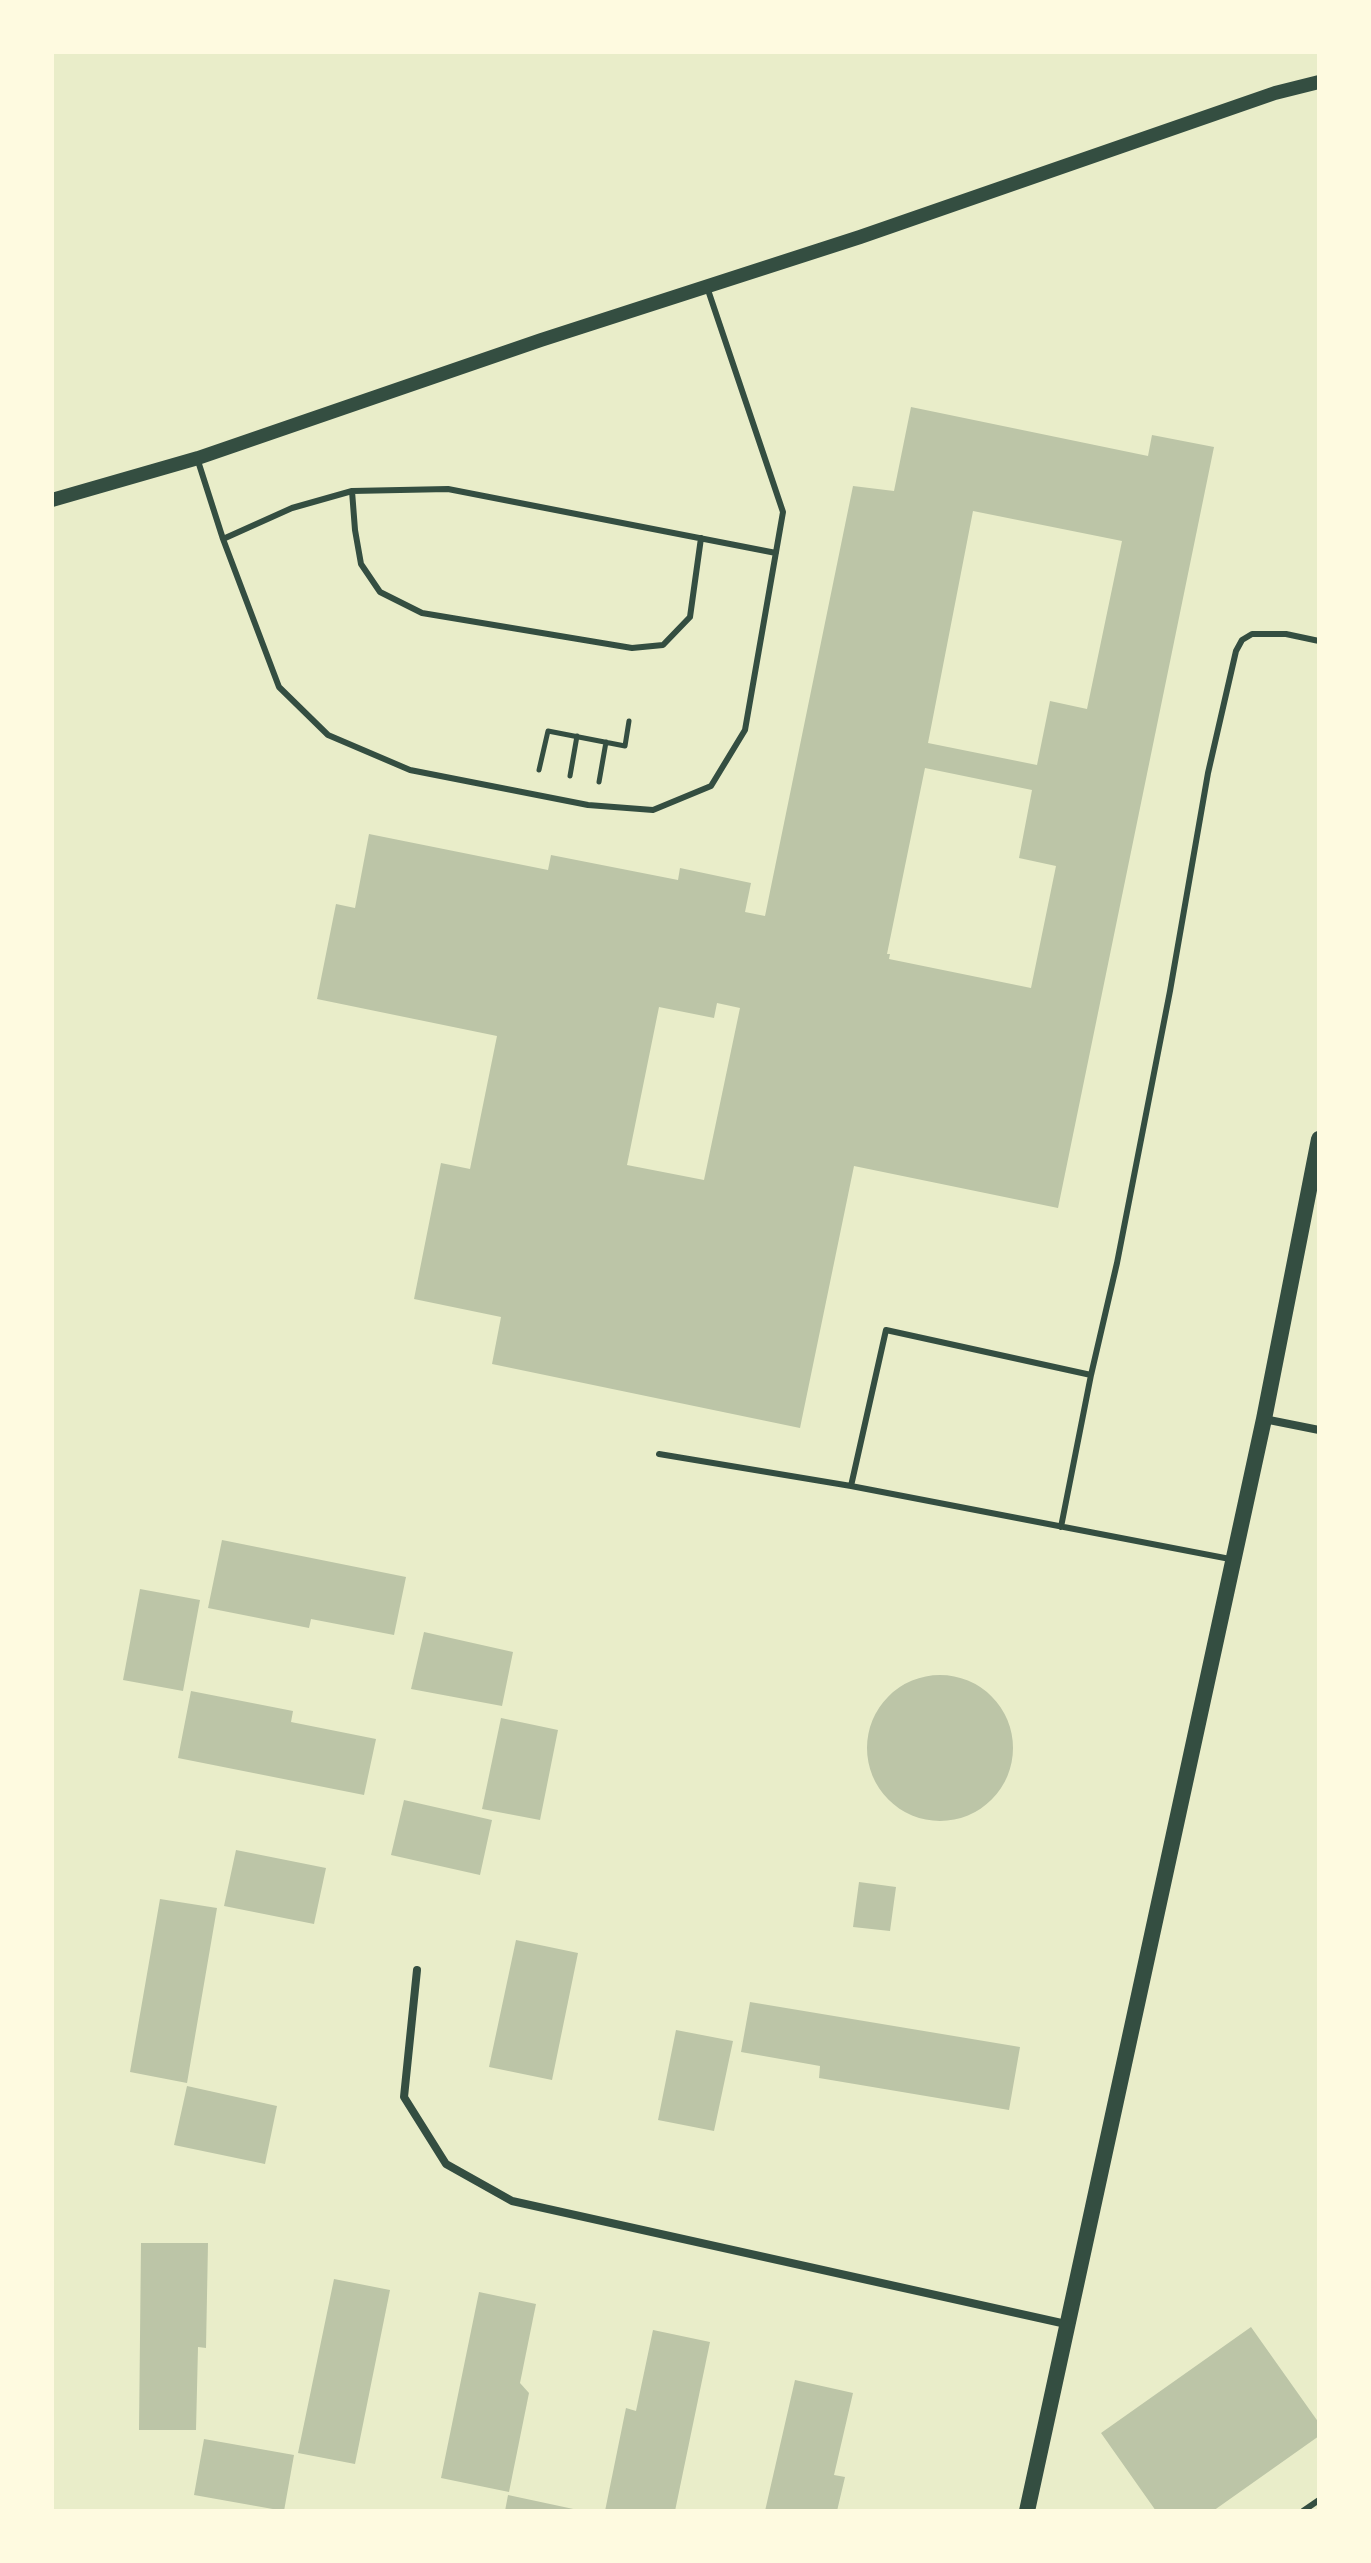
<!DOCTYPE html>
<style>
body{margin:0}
#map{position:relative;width:1371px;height:2563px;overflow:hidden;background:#e9edc9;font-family:Commissioner,sans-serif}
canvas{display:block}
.frame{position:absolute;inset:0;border:54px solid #fefae0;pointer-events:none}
</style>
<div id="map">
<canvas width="1371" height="2563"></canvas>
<div class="frame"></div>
</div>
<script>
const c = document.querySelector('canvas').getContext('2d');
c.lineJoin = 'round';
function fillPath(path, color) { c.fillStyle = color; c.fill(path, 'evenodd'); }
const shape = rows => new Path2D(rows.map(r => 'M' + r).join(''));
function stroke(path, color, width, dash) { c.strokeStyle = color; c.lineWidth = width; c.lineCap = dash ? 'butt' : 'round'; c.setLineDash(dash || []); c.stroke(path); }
fillPath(shape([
 [911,407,1148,456,1152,435,1214,447,1058,1208,854,1166,800,1428,492,1364,501,1317,414,1299,441,1163,470,1169,497,1036,317,999,336,904,355,908,369,834,548,870,551,855,678,880,680,868,751,883,745,912,765,916,853,486,894,491],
 [973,511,1122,541,1087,709,1050,701,1037,765,928,743],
 [925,768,1032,790,1019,858,1056,866,1031,988,889,959,890,954,887,954],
 [717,1003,740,1008,704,1180,627,1165,659,1007,714,1018],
 [222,1540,406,1577,394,1635,311,1619,309,1628,208,1608],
 [140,1589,200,1600,183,1691,123,1680],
 [424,1632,513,1652,502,1706,411,1689],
 '867 1748a73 73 0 1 1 146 0a73 73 0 1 1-146 0Z',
 [191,1691,293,1711,291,1722,376,1739,364,1795,178,1758],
 [501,1718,558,1730,540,1820,482,1809],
 [404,1800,492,1820,480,1875,391,1855],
 [236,1850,326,1868,314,1924,224,1906],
 [859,1882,896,1887,890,1931,853,1927],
 [160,1899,217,1908,187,2083,130,2072],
 [516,1940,578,1953,552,2080,489,2067],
 [750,2002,1020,2047,1009,2110,819,2078,820,2066,741,2052],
 [676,2030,733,2041,714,2131,658,2120],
 [187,2086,277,2106,265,2164,174,2145],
 [141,2243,208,2243,206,2348,198,2347,196,2430,139,2430],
 [334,2279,390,2290,355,2464,298,2453],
 [479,2292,536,2304,520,2383,529,2393,509,2492,441,2478],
 [1251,2327,1319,2423,1319,2436,1213,2511,1156,2511,1101,2433],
 [653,2330,710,2342,675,2511,605,2511,626,2408,636,2411],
 [795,2380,853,2393,834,2475,845,2477,837,2511,765,2511],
 [204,2439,294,2455,284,2511,194,2495],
 [508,2495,578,2510,578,2511,505,2511]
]), '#bcc5a7');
stroke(shape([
 [539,770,548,731,625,746,629,721],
 [570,776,577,736],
 [599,782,606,742]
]), '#344e41', 5);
stroke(shape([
 [198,461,223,539,279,687,328,735,410,770,588,805,653,810,711,786,745,730,783,512,707,287],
 [352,491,448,489,776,553],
 [223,539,292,508,352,491,355,530,361,564,380,592,422,613,632,648,663,645,690,617,701,538],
 [659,1454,851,1486],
 [1061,1527,1091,1375],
 [1230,1559,851,1486,886,1330,1091,1375,1117,1263,1170,991,1208,773,1236,651,1242,640,1252,634,1286,634,1319,641],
 [1303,2511,1319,2500]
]), '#344e41', 6);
stroke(shape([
 [1264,1419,1319,1430],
 [417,1970,404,2097,446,2164,512,2201,1066,2324]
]), '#344e41', 8);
stroke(shape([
 [52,500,198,458,541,340,860,237,1275,93,1319,82]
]), '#344e41', 14);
stroke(shape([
 [1027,2511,1264,1419,1319,1139]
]), '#344e41', 16);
</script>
